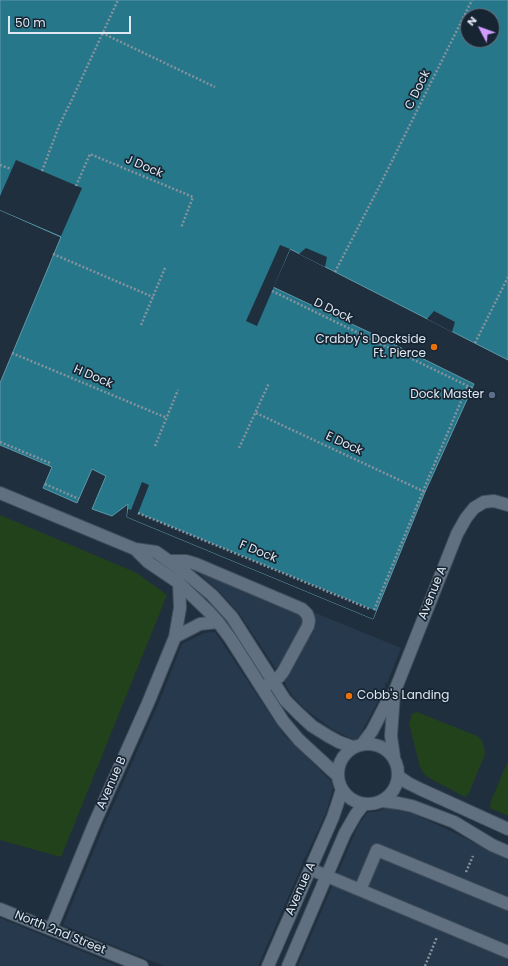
<!DOCTYPE html>
<style>
body{margin:0}
#map{position:relative;width:508px;height:966px;overflow:hidden;background:#202f3e;font-family:Poppins,sans-serif}
canvas{display:block}
.north{position:absolute;left:460px;top:8px;width:40px;height:40px;box-sizing:border-box;background:#172533;border:1px solid #67737f;border-radius:50%;rotate:311deg;font-size:11px;font-weight:700;line-height:16px;text-align:center;color:#dfe8f2}
.north::after{content:'';display:block;margin:auto;width:14px;height:18px;background:#d09dff;clip-path:polygon(50% 0,100% 100%,50% 72%,0 100%)}
.scale{position:absolute;left:8px;top:16px;width:123px;height:18px;box-sizing:border-box;border:2px solid #dfe8f2;border-top:0;padding-left:5px;font-size:12px;line-height:14px;white-space:nowrap;color:#dfe8f2;-webkit-text-stroke:3px #172533;paint-order:stroke}
</style>
<div id="map">
<canvas width="508" height="966"></canvas>
<div class="north">N</div>
<div class="scale">50 m</div>
</div>
<script>
const c = document.querySelector('canvas').getContext('2d');
c.lineJoin = 'round';
function fillPath(path, color) { c.fillStyle = color; c.fill(path, 'evenodd'); }
const shape = rows => new Path2D(rows.map(r => 'M' + r).join(''));
function stroke(path, color, width, dash) { c.strokeStyle = color; c.lineWidth = width; c.lineCap = dash ? 'butt' : 'round'; c.setLineDash(dash || []); c.stroke(path); }
function label(font, color, halo, rows, align = 'center') {
  c.font = font + ' Poppins,sans-serif'; c.lineWidth = 3.5; c.setLineDash([]); c.textBaseline = 'middle'; c.strokeStyle = halo; c.fillStyle = color; for (const [text, x, y, turn = 0] of rows) {
    c.save(); c.translate(x, y); c.rotate((+turn || 0) * Math.PI / 180); c.textAlign = isNaN(turn) ? turn : align; if (halo) c.strokeText(text, 0, 0); c.fillText(text, 0, 0); c.restore();
  }
}
fillPath(shape([
 [203,567,401,648,387,683,385,683,385,689,358,738,354,740,332,729,304,708,292,695,285,684,286,684,239,613,218,590,195,570],
 [215,632,283,734,331,781,333,788,326,813,305,858,304,858,302,865,258,966,164,966,63,925,104,826,160,700,182,644,204,633],
 [390,805,405,810,440,826,508,859,508,966,298,966,358,826,368,812,376,812,384,809],
 [0,918,118,966,0,966]
]), '#273a4d');
fillPath(shape([
 [0,515,137,573,167,595,61,857,0,840],
 [417,712,477,736,481,739,484,746,485,754,469,793,465,797,431,779,424,774,420,767,409,723,412,714],
 [508,761,508,816,490,808,491,801]
]), '#22421b');
const water = shape([
 [0,0,508,0,508,360,290,249,273,287,375,335,474,384,425,492,373,619,127,517,128,504,112,516,92,509,106,476,92,469,77,503,43,488,52,467,0,445,0,383,61,237,0,210,0,0],
 [468,16,492,16,492,40,468,40,468,16]
]);
fillPath(water, '#26778a');
stroke(water, '#5e99a9', 1);
fillPath(shape([
 [16,160,82,188,61,236,0,210,0,196],
 [280,245,290,249,257,326,246,321],
 [306,248,327,257,325,267,299,254],
 [434,311,455,322,452,332,427,319],
 [142,482,149,485,138,513,376,611,373,619,127,517,128,509,131,510]
]), '#202f3e');
const minor = shape([
 [0,493,135,549,156,552,187,574,212,595,232,617,285,700,299,714,312,726,328,736,339,742,353,747],
 [135,549,148,562,179,583,209,612,218,622,230,638,283,721,299,740,338,776],
 [169,561,186,561,196,564,302,609,307,614,309,620,308,626,283,672,279,677,267,685],
 [179,583,180,608,175,637,200,624,218,622],
 [363,743,372,731,386,704,394,693,457,534,466,518,474,508,484,502,494,501,508,505],
 '338 774a30 30 0 1 1 60 0a30 30 0 1 1-60 0Z',
 [394,757,391,736,394,694],
 [398,776,408,783,420,789,508,829],
 [383,801,398,803,412,806,454,822,492,845,508,852],
 [310,869,508,952],
 [360,890,377,850,508,904],
 [0,909,142,966],
 [51,929,95,822,148,703,175,637],
 [268,966,333,817,338,802,342,789],
 [288,966,345,833,356,814,364,804]
]);
stroke(minor, '#414d5a', 14);
stroke(shape([
 [102,33,215,87],
 [68,108,118,0],
 [0,165,11,169],
 [42,171,59,126,68,107],
 [76,186,90,154,193,197,181,228],
 [53,254,153,297],
 [335,272,379,187,472,0],
 [272,291,472,388],
 [141,325,165,268],
 [475,343,508,277],
 [12,353,167,418],
 [256,413,425,492],
 [0,442,50,463,49,465],
 [155,446,178,390],
 [239,448,269,383],
 [45,484,79,499],
 [138,513,370,609],
 [374,610,423,491,468,385],
 [466,872,473,856],
 [425,966,437,937]
]), '#86929e', 2.5, [2, 2]);
stroke(minor, '#607081', 12);
for (const [x, y, r, color] of [
 [434,347,4,"#e8710a"],
 [492,395,4,"#5c6f8a"],
 [349,696,4,"#e8710a"]
]) { const dot = new Path2D(); dot.arc(x, y, r, 0, 2 * Math.PI); c.fillStyle = color; c.fill(dot); stroke(dot, '#172533', 1.5); }
label('12px', '#dfe8f2', '#172533', [
 ["C Dock",418,90,-64],
 ["J Dock",144,167,23],
 ["D Dock",333,311,26],
 ["H Dock",93,377,23],
 ["E Dock",344,444,25],
 ["F Dock",258,552,22],
 ["Avenue A",433,593,-68],
 ["Avenue B",112,783,-66],
 ["Avenue A",301,889,-66],
 ["North 2nd Street",60,933,22]
]);
label('12px', '#dfe8f2', '#172533', [
 ["Crabby's Dockside",426,340],
 ["Ft. Pierce",426,354],
 ["Dock Master",484,395],
 ["Cobb's Landing",357,696,"left"]
], 'right');
</script>
